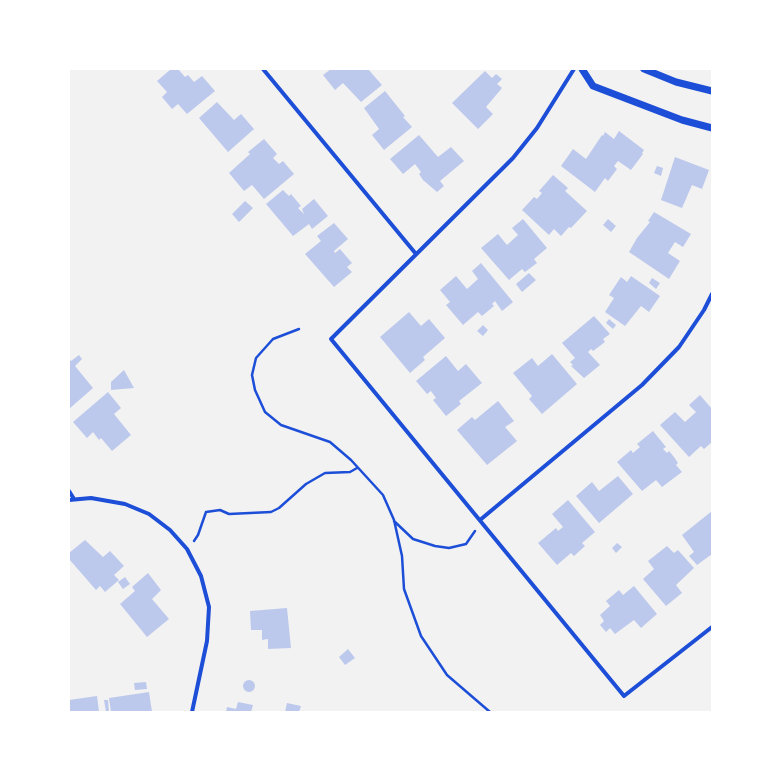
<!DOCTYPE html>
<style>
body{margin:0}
#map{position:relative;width:781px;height:781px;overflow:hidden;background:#f2f2f2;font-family:"DM Sans",sans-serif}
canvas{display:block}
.frame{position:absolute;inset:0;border:70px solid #fff;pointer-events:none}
</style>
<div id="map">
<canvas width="781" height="781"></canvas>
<div class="frame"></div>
</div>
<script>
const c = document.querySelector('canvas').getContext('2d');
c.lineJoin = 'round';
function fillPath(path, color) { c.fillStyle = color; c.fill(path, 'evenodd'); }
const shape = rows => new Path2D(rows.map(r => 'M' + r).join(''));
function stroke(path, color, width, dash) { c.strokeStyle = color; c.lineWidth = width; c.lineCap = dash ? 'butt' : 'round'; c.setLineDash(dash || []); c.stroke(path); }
fillPath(shape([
 [171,69,178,69,185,77,188,75,194,82,202,76,215,91,187,114,178,104,172,109,162,97,167,92,157,81],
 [331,69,368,69,382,85,361,102,343,83,335,90,323,75],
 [485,71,492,78,496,74,502,79,497,84,502,88,486,107,493,114,478,129,452,103],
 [385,91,405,116,403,117,412,127,384,150,372,135,379,129,364,108],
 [217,102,234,120,241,114,254,129,228,152,199,118],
 [619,131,644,150,642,153,643,154,631,170,618,161,614,166,617,169,608,181,605,178,595,192,561,166,573,149,586,159,602,135,603,136,605,132,614,139],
 [419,135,438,157,451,147,464,161,440,181,444,186,437,192,423,180,419,174,421,172,415,164,403,174,390,159],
 [264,139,277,154,273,158,279,164,283,161,294,174,264,199,252,185,244,191,229,173,250,154,248,152],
 [675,157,709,170,702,189,692,185,682,208,661,200],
 [657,166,663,168,661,176,654,173],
 [553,175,568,188,565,191,587,211,571,228,569,227,561,236,554,229,549,235,522,210,534,197,537,199,542,193,539,191],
 [283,190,289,196,291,194,301,206,298,208,304,214,302,209,314,199,328,216,312,229,309,224,293,236,266,204],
 [245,201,253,208,239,222,232,214],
 [654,212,691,234,683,247,675,242,668,253,680,261,669,279,629,252,637,238,650,222,648,221],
 [523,219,547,248,534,259,537,263,525,272,522,269,509,280,481,248,498,234,507,245,518,235,512,228],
 [608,219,616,226,611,232,603,225],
 [334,223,348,239,334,251,335,253,340,249,352,263,347,267,352,272,334,287,305,254,321,241,317,236],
 [481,263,513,302,502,311,495,301,492,304,494,306,482,316,478,312,463,325,446,305,450,302,440,290,456,276,467,289,478,279,472,271],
 [529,273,536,280,522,292,516,284],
 [631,276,660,296,649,312,641,306,625,326,605,312,614,298,609,295,621,277,627,282],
 [652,278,660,283,656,289,649,283],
 [409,312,421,326,429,319,445,338,423,357,425,360,410,373,380,337],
 [594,316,610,334,603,339,605,342,593,351,591,349,588,352,600,365,584,378,571,366,573,365,570,362,575,358,562,343],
 [609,319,616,325,613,329,606,323],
 [483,325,488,330,483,336,477,331],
 [552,354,577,384,542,414,529,399,532,396,513,373,532,358,538,366],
 [79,355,82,359,75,366,93,388,69,409,69,359,71,361],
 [446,356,458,371,466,364,482,383,459,401,461,404,446,416,433,400,436,398,431,391,427,394,416,381],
 [124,370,134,388,111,390,111,382],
 [108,392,121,408,114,414,131,435,112,451,101,438,99,440,93,432,87,438,73,422],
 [700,395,712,409,712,442,704,449,701,446,689,457,660,425,675,412,685,422,696,412,689,405],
 [498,401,514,421,505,427,517,441,487,465,457,430,472,417,475,420],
 [653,431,666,447,663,449,667,453,669,451,674,457,678,463,676,465,682,472,662,487,656,480,642,491,617,462,631,450,633,453,640,447,637,444],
 [618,476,633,494,599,523,576,496,592,482,599,491],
 [568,500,595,532,582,543,585,546,574,556,571,553,557,565,538,543,556,528,558,531,563,527,552,514],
 [712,511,712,554,697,565,689,556,694,552,682,535],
 [85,540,103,557,110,551,124,566,114,575,119,580,105,592,100,586,96,590,69,559,69,553],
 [617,543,622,547,616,553,612,548],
 [667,546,674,553,678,550,694,568,676,585,682,593,666,606,643,579,654,569,648,561],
 [148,573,161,590,152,599,169,619,147,637,120,604,135,591,132,587],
 [125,577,130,584,123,589,118,582],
 [634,586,657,614,641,628,634,620,615,634,610,628,606,632,600,625,604,621,600,615,610,606,606,601,619,590,623,595],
 [287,608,291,648,268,649,268,639,262,640,262,630,251,630,250,611],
 [348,649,355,658,345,665,339,657],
 '243 686a6 6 0 1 1 12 0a6 6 0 1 1-12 0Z',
 [146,682,147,689,135,690,134,683],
 [149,692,152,712,111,712,109,698],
 [97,696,99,712,69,712,69,700],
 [104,700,108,700,109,712,106,712],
 [238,702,253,705,251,712,226,712,227,707,236,709],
 [287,703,301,706,299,712,285,712]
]), '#bdc9ec');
stroke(shape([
 [299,329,273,339,256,358,252,375,255,390,265,412,281,425,330,442,351,460,383,495,394,520,402,556,404,589,421,636,447,675,490,712],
 [394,521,413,539,435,546,449,548,466,544,475,531],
 [194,541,198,535,206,512,220,510,229,514,271,512,279,508,306,484,325,473,350,472,357,468]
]), '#1d4ed8', 2.5);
stroke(shape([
 [263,69,416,254],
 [574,69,537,128,513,158,331,339,624,696,712,627],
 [69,491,74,499],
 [69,500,91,498,125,504,149,514,170,530,187,549,201,576,209,607,207,641,192,712],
 [480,520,642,385,679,347,704,310,712,294]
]), '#1d4ed8', 4);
stroke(shape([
 [582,69,593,86,682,120,712,128],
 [644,69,676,82,712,91]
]), '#1d4ed8', 7);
</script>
